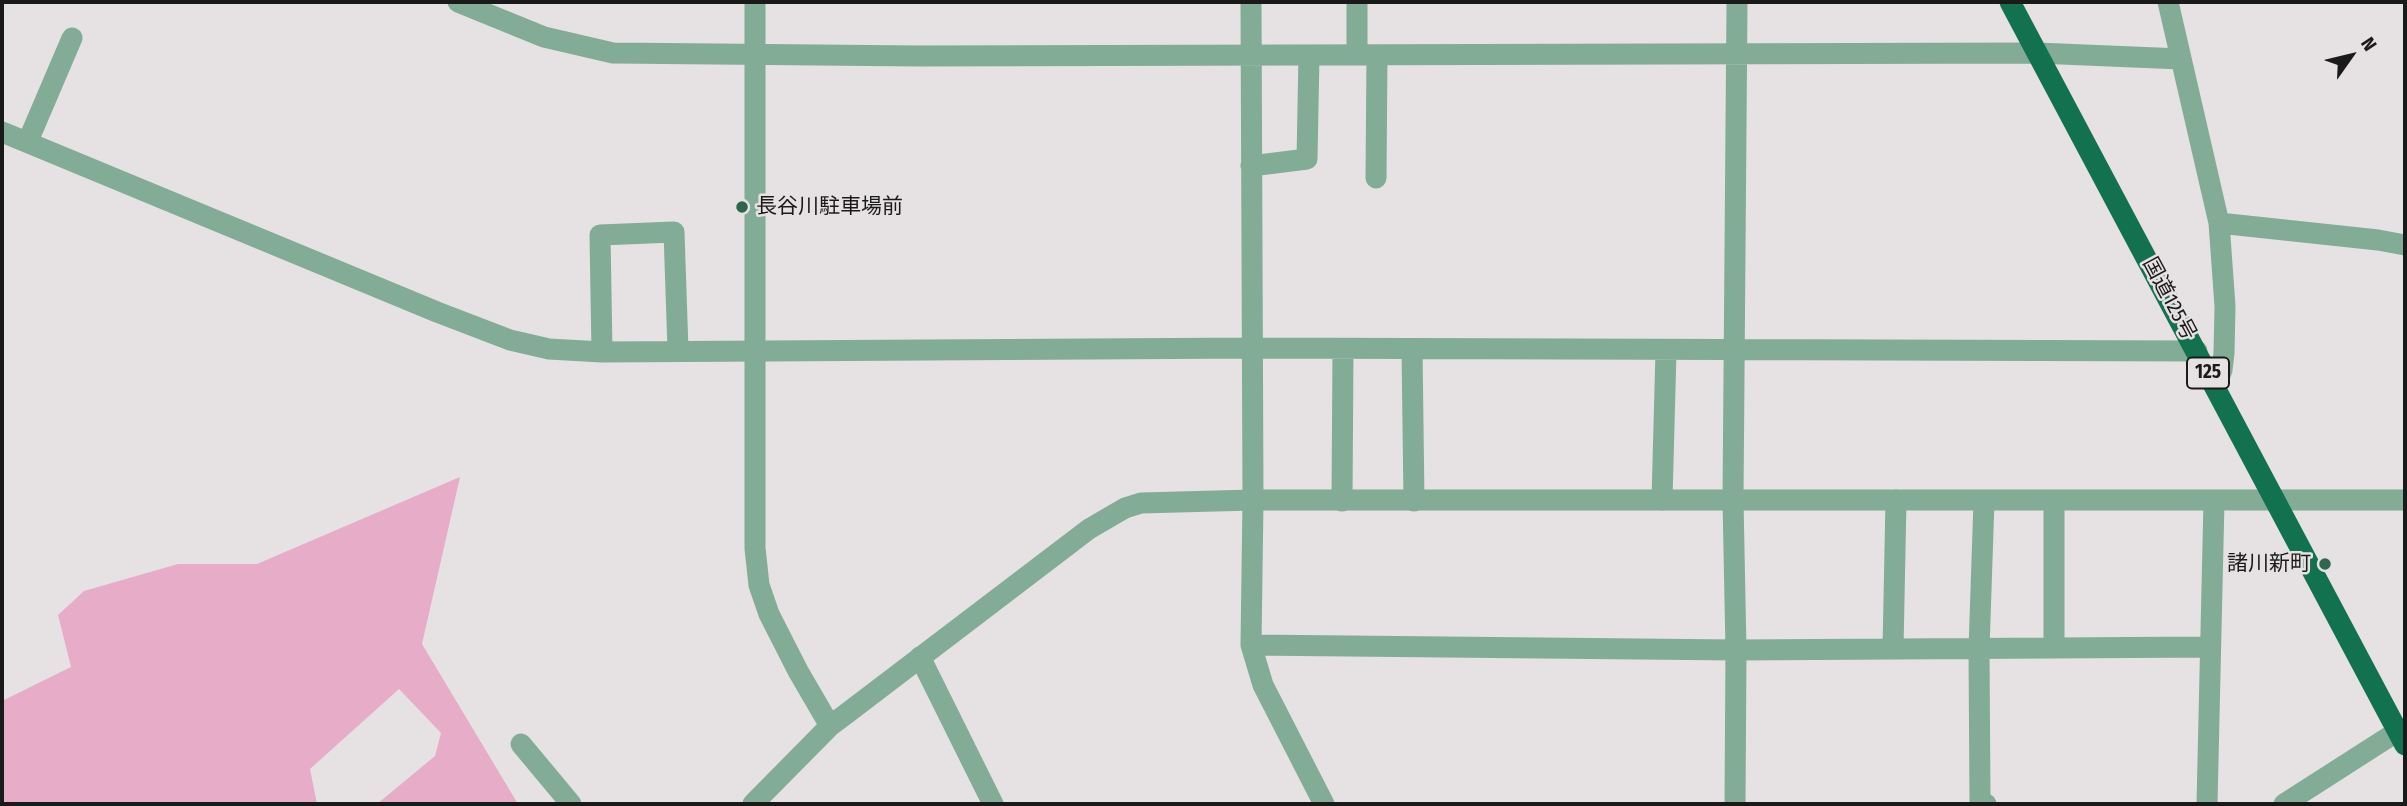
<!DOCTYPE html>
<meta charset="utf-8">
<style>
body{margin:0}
#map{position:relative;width:2407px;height:806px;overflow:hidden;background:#e6e1e3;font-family:"Fira Sans Condensed",sans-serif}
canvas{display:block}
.frame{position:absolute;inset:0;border:4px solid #1b1a1a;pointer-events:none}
.north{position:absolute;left:2316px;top:21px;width:70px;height:70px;-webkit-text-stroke:5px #e6e1e3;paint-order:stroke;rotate:56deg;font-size:19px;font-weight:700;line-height:28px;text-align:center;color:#1b1a1a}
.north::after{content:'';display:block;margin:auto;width:24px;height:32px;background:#1b1a1a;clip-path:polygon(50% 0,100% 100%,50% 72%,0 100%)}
</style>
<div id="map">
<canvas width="2407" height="806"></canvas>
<div class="frame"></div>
<div class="north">N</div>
</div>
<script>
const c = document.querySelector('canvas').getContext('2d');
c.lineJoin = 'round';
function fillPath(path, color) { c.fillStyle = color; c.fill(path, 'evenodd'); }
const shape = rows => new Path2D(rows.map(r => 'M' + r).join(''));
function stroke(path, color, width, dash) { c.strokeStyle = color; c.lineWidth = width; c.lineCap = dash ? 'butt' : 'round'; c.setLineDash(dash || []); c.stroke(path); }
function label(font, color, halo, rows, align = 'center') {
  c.font = font + ' "Fira Sans Condensed","Noto Sans JP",sans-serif'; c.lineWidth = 5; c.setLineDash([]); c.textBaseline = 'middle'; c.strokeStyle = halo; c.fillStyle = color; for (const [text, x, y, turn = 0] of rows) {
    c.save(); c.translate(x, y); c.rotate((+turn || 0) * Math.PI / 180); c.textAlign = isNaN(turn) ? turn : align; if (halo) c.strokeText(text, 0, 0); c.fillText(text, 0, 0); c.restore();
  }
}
fillPath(shape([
 [460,477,422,644,518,804,377,804,435,756,441,733,399,689,310,769,317,804,2,804,2,701,71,667,58,615,84,591,178,564,257,564]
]), '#e7adc8');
stroke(shape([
 [458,2,544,37,613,53,920,56,2037,53,2181,59],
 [1251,2,1253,500,1251,645,1263,685,1324,804],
 [1357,2,1357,55],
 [2168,2,2219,223,2225,306,2224,353,2222,370,2215,387],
 [2,132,437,312,510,340,549,349,602,352,1252,348,2197,351],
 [28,141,72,38],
 [1251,166,1307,159,1309,55],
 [1376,178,1377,55],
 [2219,223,2378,240,2405,245],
 [1412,349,1414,501],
 [602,352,600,235,674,232,678,350],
 [1662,500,1666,351],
 [2275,500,2405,500],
 [1342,501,1343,349],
 [1984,501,1979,649,1980,801,1986,804],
 [1251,645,1736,650,2210,647],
 [2054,648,2054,501],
 [1893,649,1896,500],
 [920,657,993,804],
 [521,744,571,804],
 [1735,804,1736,650,1733,500,1737,2],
 [2207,804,2214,501],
 [2284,804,2398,731]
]), '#82ac96', 21);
stroke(shape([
 [755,2,755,548,759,585,769,614,798,671,830,726],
 [753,804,830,726,846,714,1089,529,1125,508,1141,503,1253,500,2275,500]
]), '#82ac96', 21);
stroke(shape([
 [2010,2,2405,745]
]), '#12714e', 21);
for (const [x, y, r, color] of [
 [742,207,7,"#2f664d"],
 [2325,564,7,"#2f664d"]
]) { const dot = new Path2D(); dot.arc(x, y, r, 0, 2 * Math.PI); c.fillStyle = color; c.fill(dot); stroke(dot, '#e6e1e3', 2.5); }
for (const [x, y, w] of [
 [2208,373,42]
]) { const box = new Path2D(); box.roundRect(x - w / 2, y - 15.5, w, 31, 5); c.fillStyle = '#e6e1e3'; c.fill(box); stroke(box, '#1b1a1a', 2); }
label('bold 19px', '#1b1a1a', null, [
 ["125",2208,373]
]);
label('21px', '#1b1a1a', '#e6e1e3', [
 ["長谷川駐車場前",756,207],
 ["諸川新町",2311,564,"right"]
], 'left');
label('21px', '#1b1a1a', '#e6e1e3', [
 ["国道125号",2169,299,62]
]);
</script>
